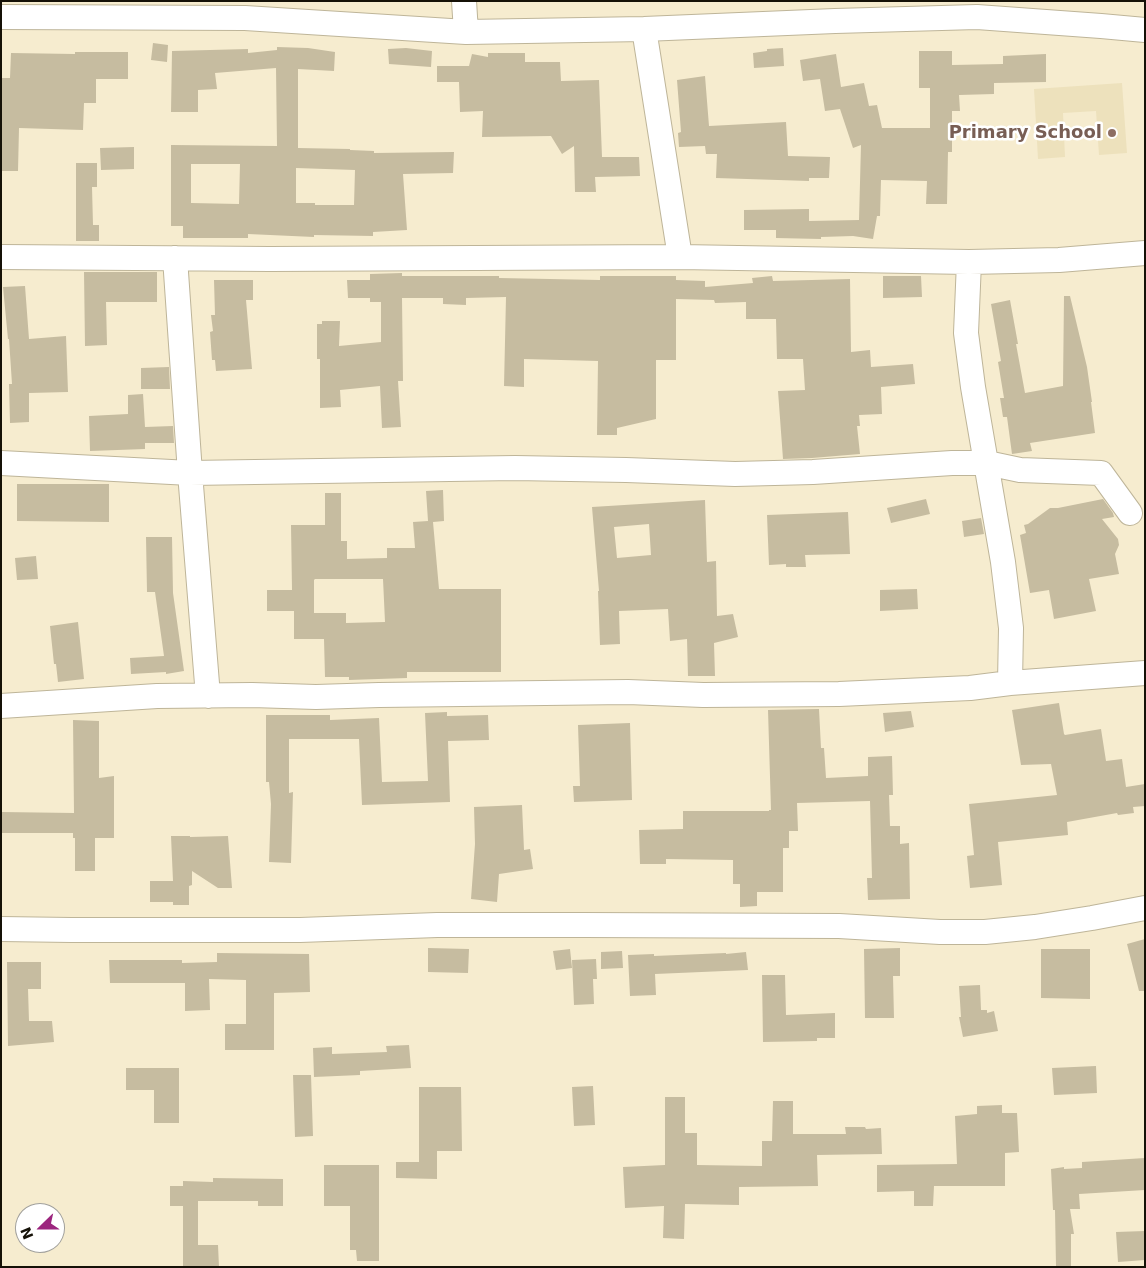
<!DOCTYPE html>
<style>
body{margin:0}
#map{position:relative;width:1146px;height:1268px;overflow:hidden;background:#f6eccf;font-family:"DejaVu Sans",sans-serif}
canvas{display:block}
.frame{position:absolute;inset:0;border:2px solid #151107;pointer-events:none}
.north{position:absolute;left:15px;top:1203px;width:50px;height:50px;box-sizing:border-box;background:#fff;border:1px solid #a1a09c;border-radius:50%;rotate:248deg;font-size:14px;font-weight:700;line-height:20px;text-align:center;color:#151107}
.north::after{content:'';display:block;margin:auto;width:18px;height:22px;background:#9c257e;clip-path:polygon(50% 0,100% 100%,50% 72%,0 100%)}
</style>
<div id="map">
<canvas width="1146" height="1268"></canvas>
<div class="frame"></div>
<div class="north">N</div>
</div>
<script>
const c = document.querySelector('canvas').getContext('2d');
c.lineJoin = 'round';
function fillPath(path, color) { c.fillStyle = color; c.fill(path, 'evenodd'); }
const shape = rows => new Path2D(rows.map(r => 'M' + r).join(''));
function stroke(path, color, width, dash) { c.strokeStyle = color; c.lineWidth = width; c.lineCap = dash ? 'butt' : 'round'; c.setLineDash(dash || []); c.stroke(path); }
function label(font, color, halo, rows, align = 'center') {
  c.font = font + ' "DejaVu Sans",sans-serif'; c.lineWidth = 5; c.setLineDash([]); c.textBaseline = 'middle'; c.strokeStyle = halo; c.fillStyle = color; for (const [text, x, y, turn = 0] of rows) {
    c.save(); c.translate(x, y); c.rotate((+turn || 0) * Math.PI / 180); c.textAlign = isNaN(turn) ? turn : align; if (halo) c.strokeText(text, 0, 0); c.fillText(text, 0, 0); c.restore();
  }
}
fillPath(shape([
 [1122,83,1127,153,1099,155,1096,111,1063,113,1065,157,1038,159,1034,89]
]), '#ede1bc');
fillPath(shape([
 [153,43,168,45,167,62,151,60],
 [277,47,308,48,335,52,334,71,298,69,298,148,350,149,350,150,374,151,374,153,454,152,453,173,403,174,407,230,373,232,373,236,314,235,314,237,248,234,248,238,183,238,183,226,171,226,171,145,277,146,276,68,215,73,217,89,198,90,198,112,171,112,172,51,248,49,248,53,277,50],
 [191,164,240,164,239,204,191,203],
 [296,168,355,170,354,205,315,205,315,203,296,203],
 [406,48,432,51,431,67,389,64,388,49],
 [783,48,784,66,754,68,753,53,767,51,767,49],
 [919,51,952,51,952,65,1003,64,1003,56,1046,54,1046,82,994,83,994,94,959,95,960,111,952,111,952,152,948,152,947,204,926,204,927,181,881,180,880,216,877,216,873,239,853,236,821,237,821,239,776,238,776,230,744,230,744,210,809,209,809,221,859,220,861,145,853,148,840,109,825,111,820,79,803,81,800,60,836,54,841,87,864,83,869,106,877,105,882,128,930,128,930,88,919,88],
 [75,52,128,52,128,79,96,79,96,103,84,103,83,130,19,128,18,171,1,171,1,78,10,78,11,53,75,54],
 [488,53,525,53,525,62,560,62,561,81,599,80,602,157,639,157,640,176,595,177,596,192,575,192,574,146,562,154,551,136,482,137,483,111,460,112,459,82,437,82,437,66,469,66,472,54,488,57],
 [705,76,709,126,786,122,788,156,830,157,829,178,809,178,809,181,716,178,717,154,706,154,705,146,679,147,678,133,681,132,677,80],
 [134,147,134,169,101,170,100,148],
 [76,163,97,163,97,187,92,187,93,225,99,225,99,241,76,241],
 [84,272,157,272,157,302,106,302,107,345,85,346],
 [402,273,402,276,499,276,499,278,600,280,600,276,676,276,676,280,705,281,705,287,753,283,752,278,772,276,773,281,850,279,851,352,870,350,871,367,913,364,915,384,881,387,882,414,859,415,860,426,857,426,860,454,812,458,783,459,778,391,805,390,803,359,777,359,776,319,746,319,746,302,715,303,714,300,676,299,676,360,656,360,656,419,617,428,617,435,597,435,598,361,524,359,524,387,504,386,506,297,466,298,466,305,443,304,443,298,402,298,403,381,398,381,401,427,382,428,380,386,340,390,341,407,320,408,320,359,317,359,317,324,322,324,322,321,340,321,339,346,381,342,381,302,370,302,370,298,348,298,347,280,370,280,370,274],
 [883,276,921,276,922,297,883,298],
 [214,280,253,280,253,300,246,300,252,369,216,371,215,360,212,360,210,332,213,331,211,315,215,315],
 [25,286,29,339,66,336,68,392,29,393,29,422,10,423,9,384,12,384,9,339,8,339,3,287],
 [1064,296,1070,296,1087,367,1092,402,1091,402,1095,433,1030,443,1032,451,1012,454,1007,417,1003,417,1000,398,1004,398,998,362,1001,361,991,304,1010,300,1018,344,1016,344,1025,393,1063,386],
 [169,367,170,389,141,389,141,368],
 [143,394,145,427,173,426,174,443,145,443,145,449,90,451,89,416,128,414,128,395],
 [17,484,109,484,109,522,17,521],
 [443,490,444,521,433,522,439,589,501,589,501,672,407,672,407,678,349,680,349,677,325,677,324,639,294,639,294,611,267,611,267,590,292,590,291,525,325,525,325,493,341,493,341,541,347,541,347,559,387,558,387,548,415,548,413,522,428,521,426,491],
 [315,579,383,579,385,622,346,623,346,613,314,613,314,580],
 [926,499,930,514,891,523,887,508],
 [1103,499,1113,513,1114,517,1102,519,1118,539,1119,545,1115,554,1119,574,1089,579,1096,611,1054,619,1049,590,1030,593,1020,535,1026,533,1024,525,1028,524,1050,508,1058,508],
 [705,500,707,562,716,561,717,616,733,614,738,637,714,643,715,676,688,676,687,639,670,641,668,609,619,611,620,644,600,645,598,591,599,591,592,507],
 [649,524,651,555,617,558,614,527],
 [848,512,850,554,805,555,806,567,786,567,786,564,769,565,767,515],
 [981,518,984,534,964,537,962,521],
 [146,537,172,537,173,593,184,671,166,674,166,672,131,674,130,658,164,656,155,592,147,592],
 [36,556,38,579,17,580,15,558],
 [917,589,918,609,880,611,880,590],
 [78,622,84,679,58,682,56,664,54,664,50,626],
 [1059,703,1064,734,1065,735,1101,729,1106,761,1122,759,1126,787,1145,784,1145,806,1133,807,1134,813,1118,815,1117,813,1067,822,1068,835,998,842,1002,885,970,888,967,856,974,855,969,804,1057,795,1051,764,1021,765,1012,710],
 [819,709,821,748,824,748,826,778,868,776,868,757,892,756,893,795,889,795,890,826,900,826,900,844,909,843,910,899,868,900,867,878,872,878,870,801,797,803,798,831,789,831,789,848,783,848,783,892,757,892,757,906,740,907,740,884,733,884,733,860,666,859,666,864,640,864,639,830,683,829,683,811,769,811,769,810,771,810,768,710],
 [911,711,914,727,885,732,883,713],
 [447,712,447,716,488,715,489,740,448,741,450,802,362,805,359,739,289,739,289,793,293,792,291,863,269,862,271,804,269,782,266,782,266,715,330,715,330,720,379,718,382,782,428,781,425,713],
 [73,720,99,721,99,778,114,776,114,838,95,838,95,871,75,871,75,838,73,838,73,833,1,833,1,812,74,813],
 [630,723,632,800,574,802,573,786,580,786,578,725],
 [522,805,524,850,530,849,533,869,499,874,497,902,471,899,475,844,474,807],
 [171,836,190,836,190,837,228,836,232,888,218,888,192,871,192,885,189,886,189,905,173,905,173,902,150,902,150,881,173,881],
 [1145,939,1145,991,1139,991,1127,944],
 [428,948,469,949,468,973,428,972],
 [900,948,900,976,893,976,894,1018,865,1018,864,949],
 [570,949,572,968,556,970,553,951],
 [1041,949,1090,949,1090,999,1041,998],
 [622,951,623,968,601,969,601,952],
 [746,952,748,970,655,974,656,995,630,996,628,955,654,954,654,956,726,953,726,954],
 [217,953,309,954,310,992,274,993,274,1050,225,1050,225,1024,246,1024,246,980,209,979,210,1010,185,1011,185,983,110,983,109,960,182,960,182,963,217,962],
 [596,959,597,979,593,979,594,1004,574,1005,572,960],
 [7,962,41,962,41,989,28,989,29,1021,52,1021,54,1042,8,1046],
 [762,975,785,975,786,1015,835,1013,835,1038,817,1038,817,1041,763,1042],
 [980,985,981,1010,987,1010,987,1013,994,1011,998,1031,963,1037,959,1017,961,1017,959,986],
 [409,1045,411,1068,360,1071,360,1075,314,1077,313,1048,332,1047,332,1054,387,1052,386,1046],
 [1096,1066,1097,1093,1054,1095,1052,1068],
 [126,1068,179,1068,179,1123,154,1123,154,1090,126,1090],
 [293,1075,311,1075,313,1136,295,1137],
 [593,1086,595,1125,574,1126,572,1087],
 [419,1087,461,1087,462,1151,437,1151,437,1179,396,1178,396,1162,419,1162],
 [665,1097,685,1097,685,1133,697,1133,697,1165,762,1166,762,1141,772,1141,773,1101,793,1101,793,1134,846,1134,845,1127,865,1127,866,1129,881,1128,882,1154,817,1155,818,1186,739,1187,739,1205,685,1204,684,1239,663,1238,664,1206,625,1208,623,1167,665,1165],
 [1002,1105,1002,1113,1017,1113,1019,1152,1005,1153,1005,1186,934,1186,933,1206,914,1206,914,1191,877,1192,877,1165,957,1164,955,1116,977,1114,977,1106],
 [1145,1158,1145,1190,1079,1194,1080,1209,1070,1209,1074,1234,1071,1234,1071,1266,1056,1266,1055,1210,1053,1210,1051,1169,1064,1167,1064,1169,1082,1168,1082,1162],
 [324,1165,379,1165,379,1261,357,1261,356,1250,350,1250,350,1206,324,1206],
 [213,1178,283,1179,283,1206,258,1206,258,1201,198,1201,198,1245,218,1245,219,1267,183,1267,183,1206,170,1206,170,1186,183,1186,183,1181,213,1182],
 [1145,1231,1145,1260,1118,1262,1116,1232]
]), '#c6bca0');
const street = shape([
 [464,1,466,32],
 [1,17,245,18,466,32,644,29,835,21,977,17,1101,26,1145,30],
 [644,29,680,257],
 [1,257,270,259,680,257,969,262,1059,260,1145,253],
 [175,258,190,473,208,696],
 [969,262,966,333,973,387,1003,562,1011,628,1010,683],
 [1,463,190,473,515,468,626,470,735,474,813,472,952,463,987,463,1020,470,1101,473,1130,513],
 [1,706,157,696,252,695,316,697,379,695,628,692,703,695,839,694,970,688,1010,683,1145,673],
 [1,929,71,930,300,930,437,925,584,925,839,926,940,932,985,932,1035,927,1092,918,1145,908]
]);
stroke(street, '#beb599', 26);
stroke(street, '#fff', 24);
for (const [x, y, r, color] of [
 [1112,133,5,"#8d6e63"]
]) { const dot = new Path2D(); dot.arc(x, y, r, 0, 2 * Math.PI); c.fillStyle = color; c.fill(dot); stroke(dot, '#fff', 2); }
label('bold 18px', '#785e54', '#fff', [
 ["Primary School",1102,133]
], 'right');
</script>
